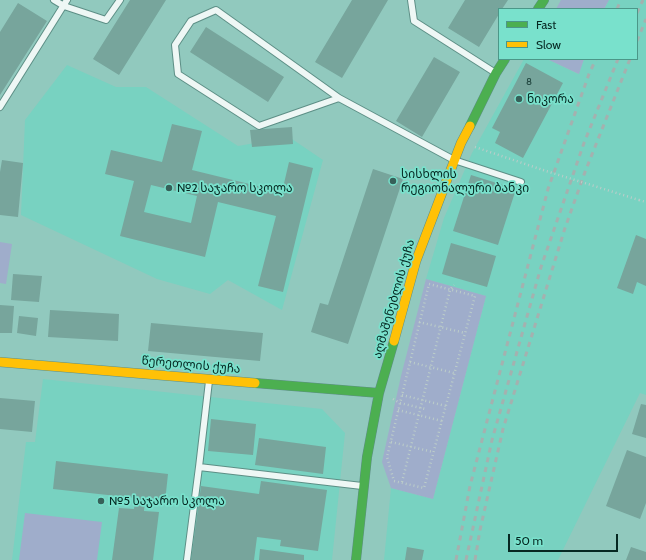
<!DOCTYPE html>
<meta charset="utf-8">
<style>
body{margin:0}
#map{position:relative;width:646px;height:560px;overflow:hidden;background:#91c9be;font-family:Cabin,sans-serif}
canvas{display:block}
.legend{position:absolute;left:498px;top:8px;width:140px;height:52px;box-sizing:border-box;background:#79e1cc;border:1px solid #4b9788;margin:0;padding:5px 7px;list-style:none;font-size:12px;color:#062822}
.legend li{display:flex;align-items:center;gap:8px;height:20px}
.legend b{width:20px;border:1px solid #4b9788}
.scale{position:absolute;left:508px;top:534px;width:110px;height:18px;box-sizing:border-box;border:2px solid #062822;border-top:0;padding-left:5px;font-size:12px;line-height:14px;white-space:nowrap;color:#062822;-webkit-text-stroke:3px #79e1cc;paint-order:stroke}
</style>
<div id="map">
<canvas width="646" height="560"></canvas>
<ul class="legend">
<li><b style="height:5px;background:#4caf50"></b>Fast</li>
<li><b style="height:5px;background:#ffc107"></b>Slow</li>
</ul>
<div class="scale">50 m</div>
</div>
<script>
const c = document.querySelector('canvas').getContext('2d');
c.lineJoin = 'round';
function fillPath(path, color) { c.fillStyle = color; c.fill(path, 'evenodd'); }
const shape = rows => new Path2D(rows.map(r => 'M' + r).join(''));
function stroke(path, color, width, dash) { c.strokeStyle = color; c.lineWidth = width; c.lineCap = dash ? 'butt' : 'round'; c.setLineDash(dash || []); c.stroke(path); }
function label(font, color, halo, rows, align = 'center') {
  c.font = font + ' Cabin,"Noto Sans Georgian",sans-serif'; c.lineWidth = 3.5; c.setLineDash([]); c.textBaseline = 'middle'; c.strokeStyle = halo; c.fillStyle = color; for (const [text, x, y, turn = 0] of rows) {
    c.save(); c.translate(x, y); c.rotate((+turn || 0) * Math.PI / 180); c.textAlign = isNaN(turn) ? turn : align; if (halo) c.strokeText(text, 0, 0); c.fillText(text, 0, 0); c.restore();
  }
}
fillPath(shape([
 [609,0,646,0,646,395,640,393,558,560,384,560,391,488,433,499,486,296,426,279,444,218,472,153,524,59,547,59,578,74,584,59,637,59,637,9,604,9],
 [67,65,116,87,146,87,238,146,289,137,323,160,282,310,228,280,210,294,157,279,21,215,25,120],
 [43,379,322,409,345,433,332,560,12,560,26,442,35,442]
]), '#78d2c1');
fillPath(shape([
 [561,0,609,0,604,9,556,9],
 [547,59,584,59,579,74],
 [0,242,12,244,6,284,0,283],
 [426,279,486,296,433,499,391,488,382,462,401,376],
 [25,513,102,522,97,560,19,560]
]), '#9fadcb');
fillPath(shape([
 [130,0,166,0,119,75,93,59],
 [352,0,388,0,342,78,315,62],
 [465,0,508,0,502,9,499,9,499,14,479,47,448,28],
 [18,3,47,21,0,95,0,32],
 [206,27,284,77,268,102,190,52],
 [434,57,460,72,422,137,396,121],
 [526,63,563,83,523,158,495,143,500,132,492,128],
 [172,124,202,131,192,170,282,192,289,162,313,168,283,292,258,286,276,216,218,202,205,257,120,236,134,181,105,174,111,150,162,162],
 [151,185,197,196,191,223,144,212],
 [292,127,293,144,252,147,250,130],
 [2,160,23,163,18,217,0,215,0,172],
 [373,169,403,179,348,344,311,332,320,303,328,305],
 [471,175,516,189,498,245,453,231],
 [636,235,646,239,646,286,637,282,633,294,617,288],
 [451,243,496,256,487,287,442,274],
 [13,274,42,276,39,302,11,300],
 [0,305,14,306,12,333,0,333],
 [50,310,119,314,118,341,48,337],
 [19,316,38,318,36,336,17,333],
 [151,323,263,333,260,361,148,351],
 [0,398,35,401,32,432,0,429],
 [641,404,646,405,646,438,632,434],
 [211,419,256,424,253,455,208,451],
 [259,438,326,447,323,474,255,465],
 [627,450,646,457,646,503,640,519,606,506],
 [56,461,168,474,165,502,145,499,144,511,159,512,153,560,112,560,119,508,134,509,135,498,53,489],
 [261,481,327,490,318,551,280,546,281,540,257,537,254,560,191,560,201,486,259,494],
 [407,547,424,550,422,560,405,560],
 [631,547,646,552,646,560,626,560],
 [260,549,304,555,304,560,259,560]
]), '#77a59c');
const lane = shape([
 [54,0,64,6,106,20,120,0],
 [411,0,414,21,494,72],
 [339,98,259,126,178,74,175,45,191,21,216,10,339,98,454,160,521,182],
 [0,107,67,0],
 [199,467,209,381],
 [187,560,199,467,362,486]
]);
const fast = shape([
 [538,9,544,0],
 [470,126,496,73,505,59],
 [255,383,379,393],
 [356,560,367,457,379,393,394,341]
]);
const slow = shape([
 [394,341,416,261,461,143,470,126],
 [0,362,255,383]
]);
stroke(lane, '#5d8f86', 8);
stroke(fast, '#5d8f86', 10);
stroke(slow, '#5d8f86', 10);
stroke(shape([
 [475,147,543,170],
 [639,200,646,202],
 [429,284,475,296,424,488,394,481,387,457,429,284],
 [419,322,465,333],
 [410,362,454,373],
 [402,395,446,406],
 [393,399,400,403,425,409],
 [398,410,442,421],
 [391,442,433,452],
 [402,482,450,290,454,285]
]), '#bccdc9', 2.5, [1, 3]);
stroke(lane, '#eef7f5', 6);
stroke(fast, '#4caf50', 9);
stroke(slow, '#ffc107', 9);
stroke(shape([
 [617,9,621,0],
 [637,13,643,0],
 [637,41,646,19],
 [456,560,470,486,548,189,589,74,596,59],
 [466,560,492,440,541,267,584,143,618,59],
 [475,560,480,530,503,429,565,228,585,172,630,59]
]), '#a4b1af', 3, [5, 5]);
stroke(shape([
 [543,170,639,200]
]), '#bccdc9', 2.5, [1, 3]);
for (const [x, y, r, color] of [
 [519,99,4,"#376059"],
 [393,181,4,"#376059"],
 [169,188,4,"#376059"],
 [101,501,4,"#376059"]
]) { const dot = new Path2D(); dot.arc(x, y, r, 0, 2 * Math.PI); c.fillStyle = color; c.fill(dot); stroke(dot, '#79e1cc', 1.5); }
label('10px', '#224740', null, [
 ["8",529,82]
]);
label('12px', '#062822', '#79e1cc', [
 ["ნიკორა",527,99],
 ["სისხლის",401,174],
 ["რეგიონალური ბანკი",401,188],
 ["№2 საჯარო სკოლა",177,188],
 ["№5 საჯარო სკოლა",109,501]
], 'left');
label('12px', '#062822', '#79e1cc', [
 ["აღმაშენებლის ქუჩა",394,299,-74],
 ["წერეთლის ქუჩა",191,365,5]
]);
</script>
